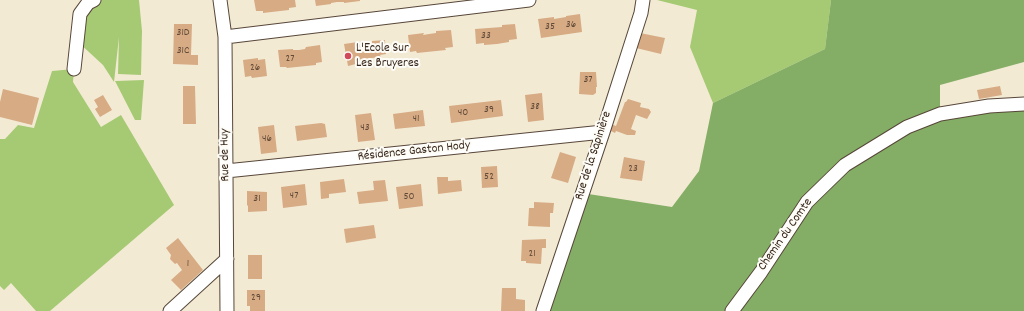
<!DOCTYPE html>
<meta charset="utf-8">
<style>
body{margin:0}
canvas{display:block;background:#f3ead4}
</style>
<canvas width="1024" height="311"></canvas>
<script>
const c = document.querySelector('canvas').getContext('2d');
c.lineJoin = 'round';
function fillPath(path, color) { c.fillStyle = color; c.fill(path, 'evenodd'); }
const shape = rows => new Path2D(rows.map(r => 'M' + r).join(''));
function stroke(path, color, width, dash) { c.strokeStyle = color; c.lineWidth = width; c.lineCap = dash ? 'butt' : 'round'; c.setLineDash(dash || []); c.stroke(path); }
function label(font, color, halo, rows, align = 'center') {
  c.font = font + ' Dekko,sans-serif'; c.lineWidth = 4; c.setLineDash([]); c.textBaseline = 'middle'; c.strokeStyle = halo; c.fillStyle = color; for (const [text, x, y, turn = 0] of rows) {
    c.save(); c.translate(x, y); c.rotate((+turn || 0) * Math.PI / 180); c.textAlign = isNaN(turn) ? turn : align; if (halo) c.strokeText(text, 0, 0); c.fillText(text, 0, 0); c.restore();
  }
}
fillPath(shape([
 [94,0,139,0,142,31,141,75,118,74,119,37,114,82,103,65,77,41,80,14],
 [657,0,831,0,825,49,713,103,690,47,697,10],
 [74,69,73,82,101,127,121,115,174,205,50,311,36,311,11,283,4,290,0,286,0,139,5,139,18,125,34,128,52,71],
 [144,80,141,120,135,120,115,81]
]), '#a6ca73');
fillPath(shape([
 [831,0,1024,0,1024,62,940,85,940,114,1024,104,1024,311,543,311,582,193,672,207,699,171,713,103,825,49]
]), '#84ae65');
fillPath(shape([
 [254,0,295,0,296,7,289,8,289,10,263,13,263,11,256,11],
 [315,0,360,0,360,1,344,3,344,2,337,2,331,3,331,4,316,6],
 [580,14,582,32,541,38,538,19,554,17,554,19,566,17,566,16],
 [174,24,192,24,191,55,198,55,198,65,173,64],
 [515,24,517,39,509,40,509,42,497,44,484,45,484,43,476,44,475,29,502,27,502,25],
 [451,30,453,47,445,48,446,50,417,53,416,51,410,52,408,35,424,33,423,35,429,34,436,33,436,31],
 [640,33,665,38,661,54,636,48],
 [385,40,386,54,380,55,381,57,355,60,356,64,348,66,344,44,358,42,358,45,372,43,372,41],
 [320,45,322,62,316,63,316,65,287,68,286,67,280,67,278,50,293,49,293,50,299,50,305,49,306,47],
 [258,58,258,60,265,59,267,76,252,78,251,76,245,77,243,60],
 [580,72,596,72,597,87,596,87,596,93,593,95,579,94],
 [183,86,195,86,196,124,183,124],
 [1000,86,1002,95,979,99,977,90],
 [3,89,39,98,32,125,0,117,0,102],
 [542,93,544,120,528,122,525,95],
 [103,95,112,110,100,117,95,109,98,107,94,100],
 [628,99,641,103,640,107,649,109,651,112,647,119,636,115,631,129,636,131,635,135,627,135,616,131,615,133,609,130,611,124,616,126,625,102,626,102],
 [501,100,503,116,451,123,449,106],
 [423,110,425,126,395,129,393,114],
 [371,113,375,140,358,142,355,115],
 [321,123,325,124,327,137,297,141,295,126],
 [274,125,277,152,261,154,258,127],
 [560,152,576,157,568,183,551,178],
 [624,157,645,161,642,181,620,178],
 [497,166,498,187,482,188,481,167],
 [437,177,448,177,448,181,461,180,462,191,438,194],
 [344,179,346,192,329,194,329,198,321,199,320,182],
 [385,180,388,201,359,204,357,192,374,190,373,181],
 [305,184,307,205,283,208,281,187],
 [421,184,423,206,399,209,396,187],
 [247,191,267,192,267,211,248,212,248,206,247,205],
 [534,202,554,203,553,213,550,213,550,227,528,226,529,208,534,208],
 [374,225,376,238,346,243,344,229],
 [178,238,203,270,181,290,171,280,182,270,177,263,175,264,170,259,171,255,166,248],
 [546,239,546,248,542,248,541,264,526,263,526,261,521,261,522,240],
 [248,255,262,255,262,279,248,279],
 [502,288,516,288,516,299,525,300,525,311,501,311],
 [247,290,265,290,265,311,250,311,250,306,247,306]
]), '#d7ac85');
const street = shape([
 [220,0,225,37,227,311],
 [225,37,529,0],
 [74,69,80,14,88,3,94,0],
 [226,171,603,132],
 [170,311,227,259],
 [543,311,603,132,641,13,643,0],
 [732,311,761,272,807,202,845,165,907,127,940,114,989,106,1024,104]
]);
stroke(street, '#574739', 15);
stroke(street, '#fff', 13);
for (const [x, y, r, color] of [
 [348,56,4,"#d1495b"]
]) { const dot = new Path2D(); dot.arc(x, y, r, 0, 2 * Math.PI); c.fillStyle = color; c.fill(dot); stroke(dot, '#fdfcf7', 1.5); }
label('11px', '#624a38', null, [
 ["36",571,25],
 ["35",550,27],
 ["31D",183,33],
 ["33",486,36],
 ["31C",183,51],
 ["27",290,59],
 ["26",255,68],
 ["37",588,80],
 ["38",535,107],
 ["39",489,110],
 ["40",463,113],
 ["41",416,119],
 ["43",365,128],
 ["46",267,139],
 ["23",633,169],
 ["52",489,177],
 ["47",294,196],
 ["50",409,197],
 ["31",257,199],
 ["21",532,254],
 ["1",188,264],
 ["29",256,298]
]);
label('13px', '#3b2a1e', '#fdfcf7', [
 ["L'Ecole Sur",356,49],
 ["Les Bruyeres",356,64]
], 'left');
label('13px', '#3b2a1e', '#fdfcf7', [
 ["Résidence Gaston Hody",414,152,-6],
 ["Rue de Huy",226,155,-91],
 ["Rue de la Sapinière",594,156,-72],
 ["Chemin du Comte",786,235,-55]
]);
</script>
